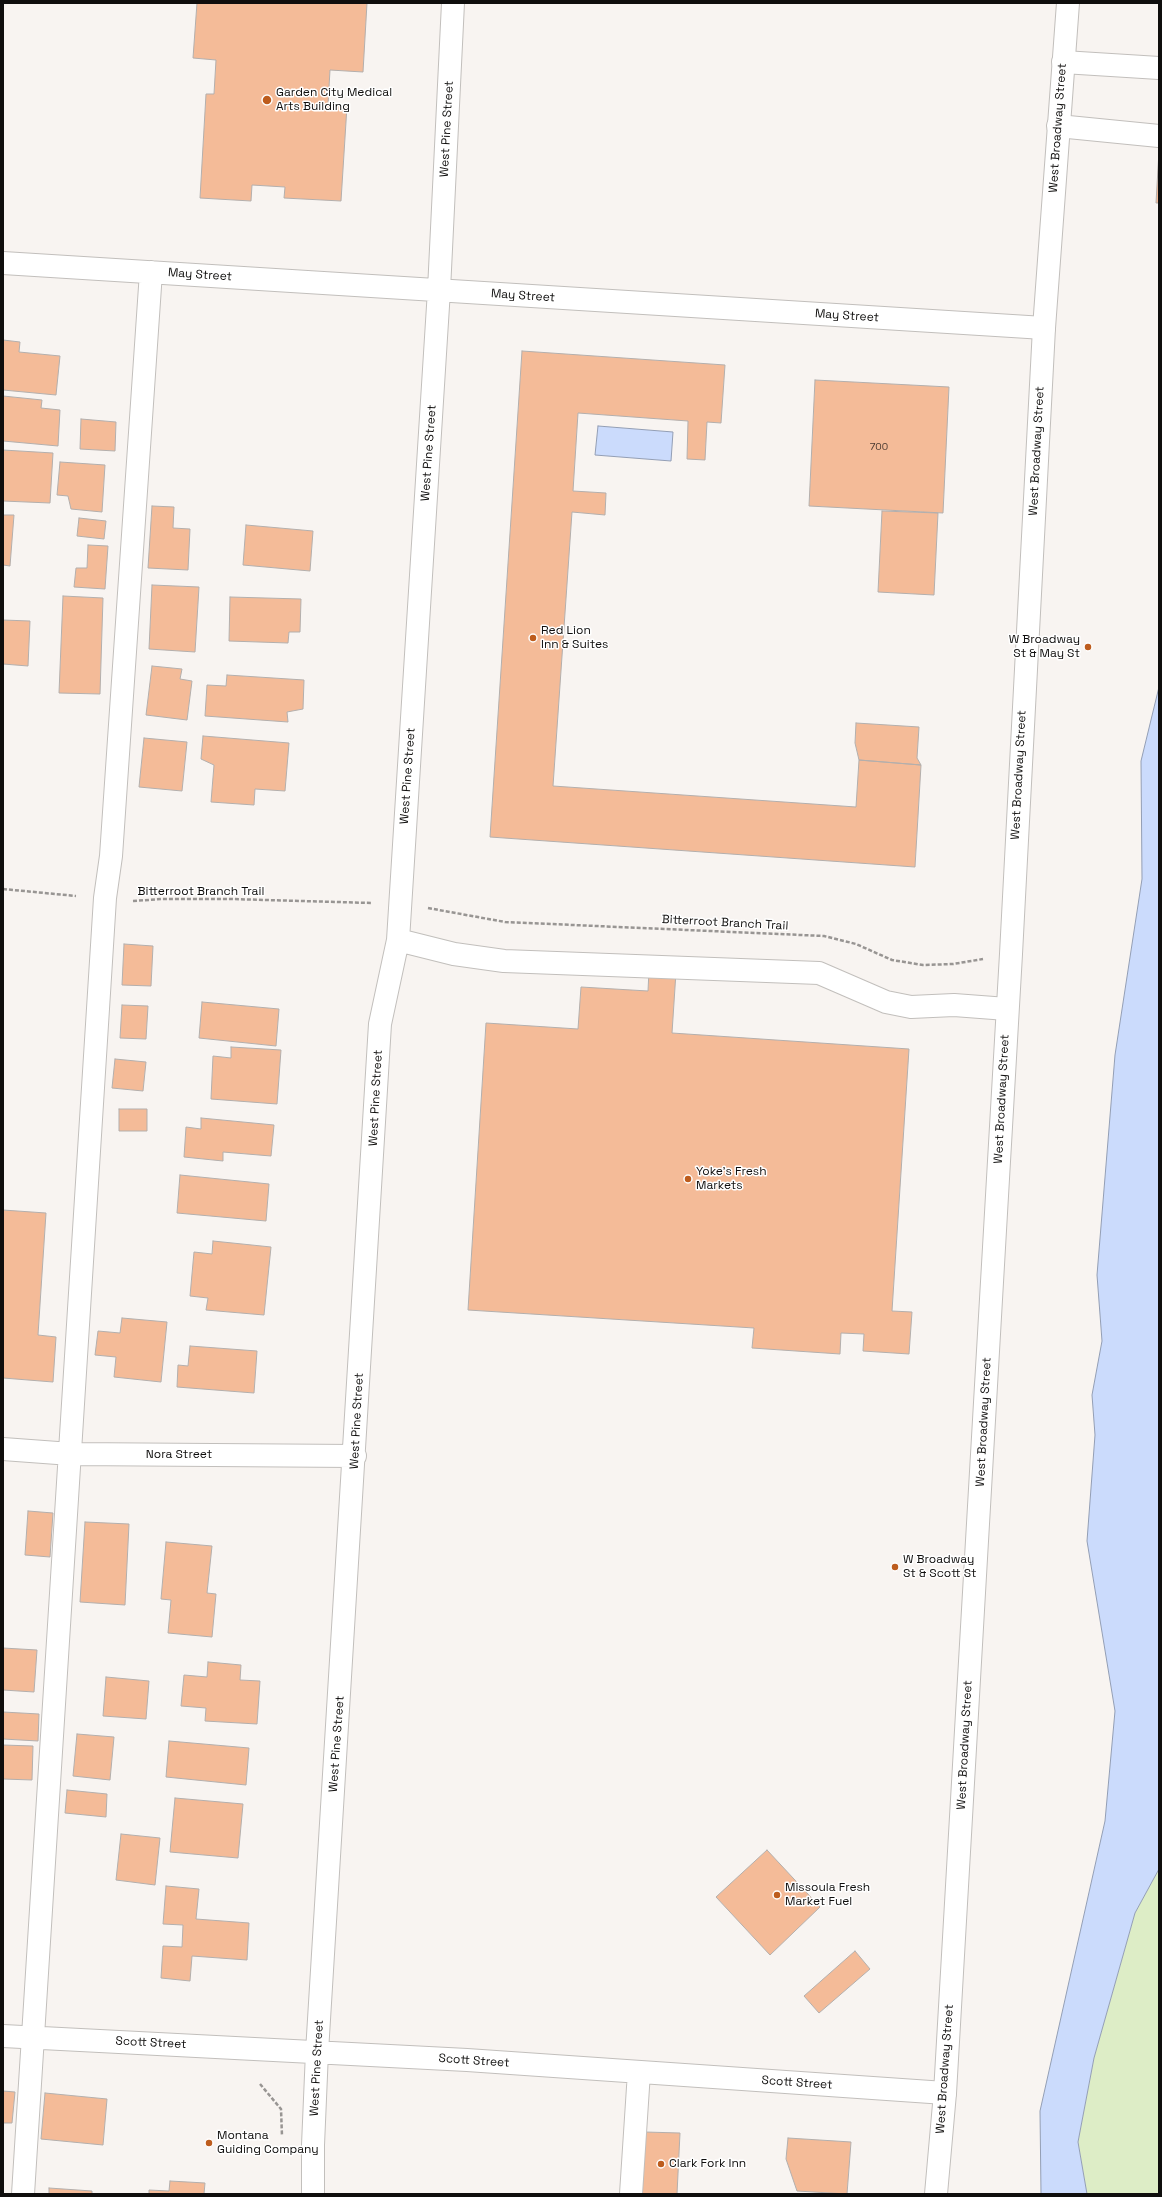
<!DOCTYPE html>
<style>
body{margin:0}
#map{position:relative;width:1162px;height:2197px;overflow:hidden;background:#f8f4f1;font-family:"Space Grotesk",sans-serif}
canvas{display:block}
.frame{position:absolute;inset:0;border:4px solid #0f0e0d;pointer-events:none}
</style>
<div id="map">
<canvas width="1162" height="2197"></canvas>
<div class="frame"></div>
</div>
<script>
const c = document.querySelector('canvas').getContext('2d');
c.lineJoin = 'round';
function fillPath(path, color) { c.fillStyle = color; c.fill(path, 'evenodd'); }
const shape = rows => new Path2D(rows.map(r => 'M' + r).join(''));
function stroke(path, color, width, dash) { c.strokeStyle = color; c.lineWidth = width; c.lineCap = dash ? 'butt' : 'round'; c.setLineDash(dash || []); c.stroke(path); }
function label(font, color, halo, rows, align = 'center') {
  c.font = font + ' "Space Grotesk",sans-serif'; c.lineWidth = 3; c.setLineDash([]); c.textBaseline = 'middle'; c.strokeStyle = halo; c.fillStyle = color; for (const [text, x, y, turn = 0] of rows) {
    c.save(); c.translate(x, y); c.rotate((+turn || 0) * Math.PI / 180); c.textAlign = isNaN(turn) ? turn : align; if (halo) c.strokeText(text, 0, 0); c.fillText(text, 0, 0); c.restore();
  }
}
fillPath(shape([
 [1159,1869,1159,2194,1087,2194,1078,2142,1094,2058,1135,1913]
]), '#ddedc6');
const water = shape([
 [598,426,673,432,671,461,595,455,598,426],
 [1159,687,1159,1869,1135,1913,1094,2058,1078,2142,1087,2194,1041,2194,1040,2111,1105,1821,1115,1711,1087,1541,1095,1435,1092,1395,1102,1341,1097,1275,1115,1055,1142,879,1141,761,1159,687]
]);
fillPath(water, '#cbdbfc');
stroke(water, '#939eb4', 1);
const building = shape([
 [197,3,367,3,363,72,330,70,328,105,347,106,341,201,284,198,285,187,252,185,251,201,200,198,206,94,214,94,216,60,193,58,197,3],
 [1159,151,1159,203,1156,203,1159,151],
 [3,340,20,342,19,352,60,356,56,395,3,390,3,340],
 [522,351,725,365,721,423,707,422,705,460,687,459,688,421,578,413,573,491,606,493,605,515,572,512,553,786,856,807,859,760,921,765,915,867,490,837,522,351],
 [815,380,949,387,943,513,809,506,815,380],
 [3,396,42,400,41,408,60,410,58,446,3,441,3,396],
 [81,419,116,422,115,451,80,449,81,419],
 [3,450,53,453,50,503,3,501,3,450],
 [60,462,105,465,102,512,71,509,68,496,57,495,60,462],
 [152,506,174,507,173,528,190,529,188,570,148,568,152,506],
 [882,511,938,513,934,595,878,592,882,511],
 [3,515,14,515,10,566,3,565,3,515],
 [79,518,106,521,104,539,77,536,79,518],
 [246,525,313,531,310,571,243,565,246,525],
 [88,545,108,546,105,589,74,587,76,568,87,568,88,545],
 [152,585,199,587,195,652,149,649,152,585],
 [63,596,103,598,100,694,59,693,63,596],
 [230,597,301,599,300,632,289,632,288,643,229,641,230,597],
 [3,620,30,621,28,666,3,664,3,620],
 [152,666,182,669,180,679,192,681,187,720,146,715,152,666],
 [227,675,304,680,303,709,287,712,288,722,205,716,207,685,226,686,227,675],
 [856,723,919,727,917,758,921,765,859,760,855,743,856,723],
 [203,736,289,743,285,791,255,789,254,805,211,802,214,765,201,759,203,736],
 [144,738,187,742,182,791,139,787,144,738],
 [124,944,153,946,151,986,122,985,124,944],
 [649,970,676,972,672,1033,909,1049,892,1311,912,1312,909,1354,863,1351,864,1334,841,1333,840,1354,752,1348,754,1328,468,1310,486,1023,578,1029,581,987,648,991,649,970],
 [202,1002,279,1009,276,1046,199,1038,202,1002],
 [122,1005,148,1006,146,1039,120,1038,122,1005],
 [231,1047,281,1050,277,1104,211,1099,213,1056,231,1058,231,1047],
 [115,1059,146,1062,143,1091,112,1088,115,1059],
 [119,1109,147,1109,147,1131,119,1131,119,1109],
 [201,1118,274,1125,271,1156,223,1152,223,1161,184,1157,186,1127,201,1129,201,1118],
 [180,1175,269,1184,266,1221,177,1213,180,1175],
 [3,1210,46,1213,38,1335,56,1337,53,1382,3,1378,3,1210],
 [213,1241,271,1247,264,1315,206,1310,208,1298,190,1296,194,1252,212,1254,213,1241],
 [122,1318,167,1322,161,1382,114,1377,116,1357,95,1355,98,1331,120,1333,122,1318],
 [190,1346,257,1351,254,1393,177,1387,178,1365,188,1366,190,1346],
 [28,1511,53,1513,50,1557,25,1555,28,1511],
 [85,1522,129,1524,125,1605,80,1602,85,1522],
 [166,1542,212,1546,207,1593,216,1594,212,1637,168,1633,171,1600,161,1599,166,1542],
 [3,1648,37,1650,34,1692,3,1690,3,1648],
 [208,1662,241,1665,240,1680,260,1681,257,1724,205,1721,206,1708,181,1706,184,1675,207,1677,208,1662],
 [106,1677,149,1681,146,1719,103,1716,106,1677],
 [3,1712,39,1714,38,1741,3,1739,3,1712],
 [77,1734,114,1737,110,1780,73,1776,77,1734],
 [169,1741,249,1748,246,1785,166,1777,169,1741],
 [3,1745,33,1746,32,1780,3,1779,3,1745],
 [67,1790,107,1794,106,1817,65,1813,67,1790],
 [175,1798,243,1804,238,1858,170,1852,175,1798],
 [121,1834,160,1838,155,1885,116,1880,121,1834],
 [767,1850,820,1907,770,1955,716,1897,767,1850],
 [166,1886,199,1889,196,1919,249,1923,247,1960,192,1956,190,1981,161,1978,163,1946,182,1947,183,1925,163,1924,166,1886],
 [855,1951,870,1969,819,2013,804,1996,855,1951],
 [3,2091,15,2092,12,2123,3,2123,3,2091],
 [45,2093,107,2099,103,2145,41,2139,45,2093],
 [645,2132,680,2133,677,2194,642,2194,645,2132],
 [788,2138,851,2142,847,2194,797,2191,786,2159,788,2138],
 [170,2181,205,2183,204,2194,149,2194,149,2190,169,2191,170,2181],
 [49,2188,92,2191,92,2194,49,2194,49,2188]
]);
fillPath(building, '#f4bb98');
stroke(building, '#b3afad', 1);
const minor = shape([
 [1063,62,1159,68],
 [1058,126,1159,136],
 [3,263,1044,328],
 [398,940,454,954,504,961,819,973,886,1002,911,1007,954,1005,1007,1009],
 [3,1449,71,1454,355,1456],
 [3,2036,467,2060,945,2093],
 [23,2194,105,898,111,856,151,272],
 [313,2194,313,2145,317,2052,380,1024,398,940,439,290,453,3],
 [631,2194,639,2072]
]);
const major = shape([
 [936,2194,945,2093,1011,954,1044,328,1068,3]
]);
stroke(minor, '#c2bfbc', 24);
stroke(major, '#c2bfbc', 24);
stroke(shape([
 [3,889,76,896],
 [133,901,162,899,231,899,372,903],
 [428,908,505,922,824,936,856,944,892,960,923,965,953,964,983,959],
 [260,2084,281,2109,282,2136]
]), '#989593', 2.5, [4, 2]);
stroke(minor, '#fff', 22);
stroke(major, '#fff', 22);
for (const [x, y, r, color] of [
 [267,100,5,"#bd5c1d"],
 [533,638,4,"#bd5c1d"],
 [1088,647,4,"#bd5c1d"],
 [688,1179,4,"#bd5c1d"],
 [895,1567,4,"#bd5c1d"],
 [777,1895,4,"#bd5c1d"],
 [209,2143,4,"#bd5c1d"],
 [661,2164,4,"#bd5c1d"]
]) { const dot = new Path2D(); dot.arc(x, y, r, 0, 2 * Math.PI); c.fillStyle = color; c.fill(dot); stroke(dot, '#fff', 1.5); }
label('10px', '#483930', null, [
 ["700",879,447]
]);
label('12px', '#0f0e0d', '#fff', [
 ["Garden City Medical",276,93],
 ["Arts Building",276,107],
 ["Red Lion",541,631],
 ["Inn & Suites",541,645],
 ["W Broadway",1080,640,"right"],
 ["St & May St",1080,654,"right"],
 ["Yoke's Fresh",696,1172],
 ["Markets",696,1186],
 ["W Broadway",903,1560],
 ["St & Scott St",903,1574],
 ["Missoula Fresh",785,1888],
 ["Market Fuel",785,1902],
 ["Montana",217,2136],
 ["Guiding Company",217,2150],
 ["Clark Fork Inn",669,2164]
], 'left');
label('12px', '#0f0e0d', '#fff', [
 ["West Broadway Street",1058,128,-86],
 ["West Pine Street",447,129,-87],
 ["May Street",200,275,4],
 ["May Street",523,296,4],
 ["May Street",847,316,4],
 ["West Broadway Street",1037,451,-87],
 ["West Pine Street",429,453,-86],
 ["West Broadway Street",1019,775,-87],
 ["West Pine Street",408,776,-86],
 ["Bitterroot Branch Trail",201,892],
 ["Bitterroot Branch Trail",725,923,3],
 ["West Pine Street",376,1098,-87],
 ["West Broadway Street",1002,1099,-87],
 ["West Pine Street",357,1421,-87],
 ["West Broadway Street",984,1422,-87],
 ["Nora Street",179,1455],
 ["West Pine Street",337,1744,-86],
 ["West Broadway Street",965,1745,-87],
 ["Scott Street",151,2043,3],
 ["Scott Street",474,2061,4],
 ["West Pine Street",317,2068,-87],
 ["West Broadway Street",945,2069,-86],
 ["Scott Street",797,2083,4]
]);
</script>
